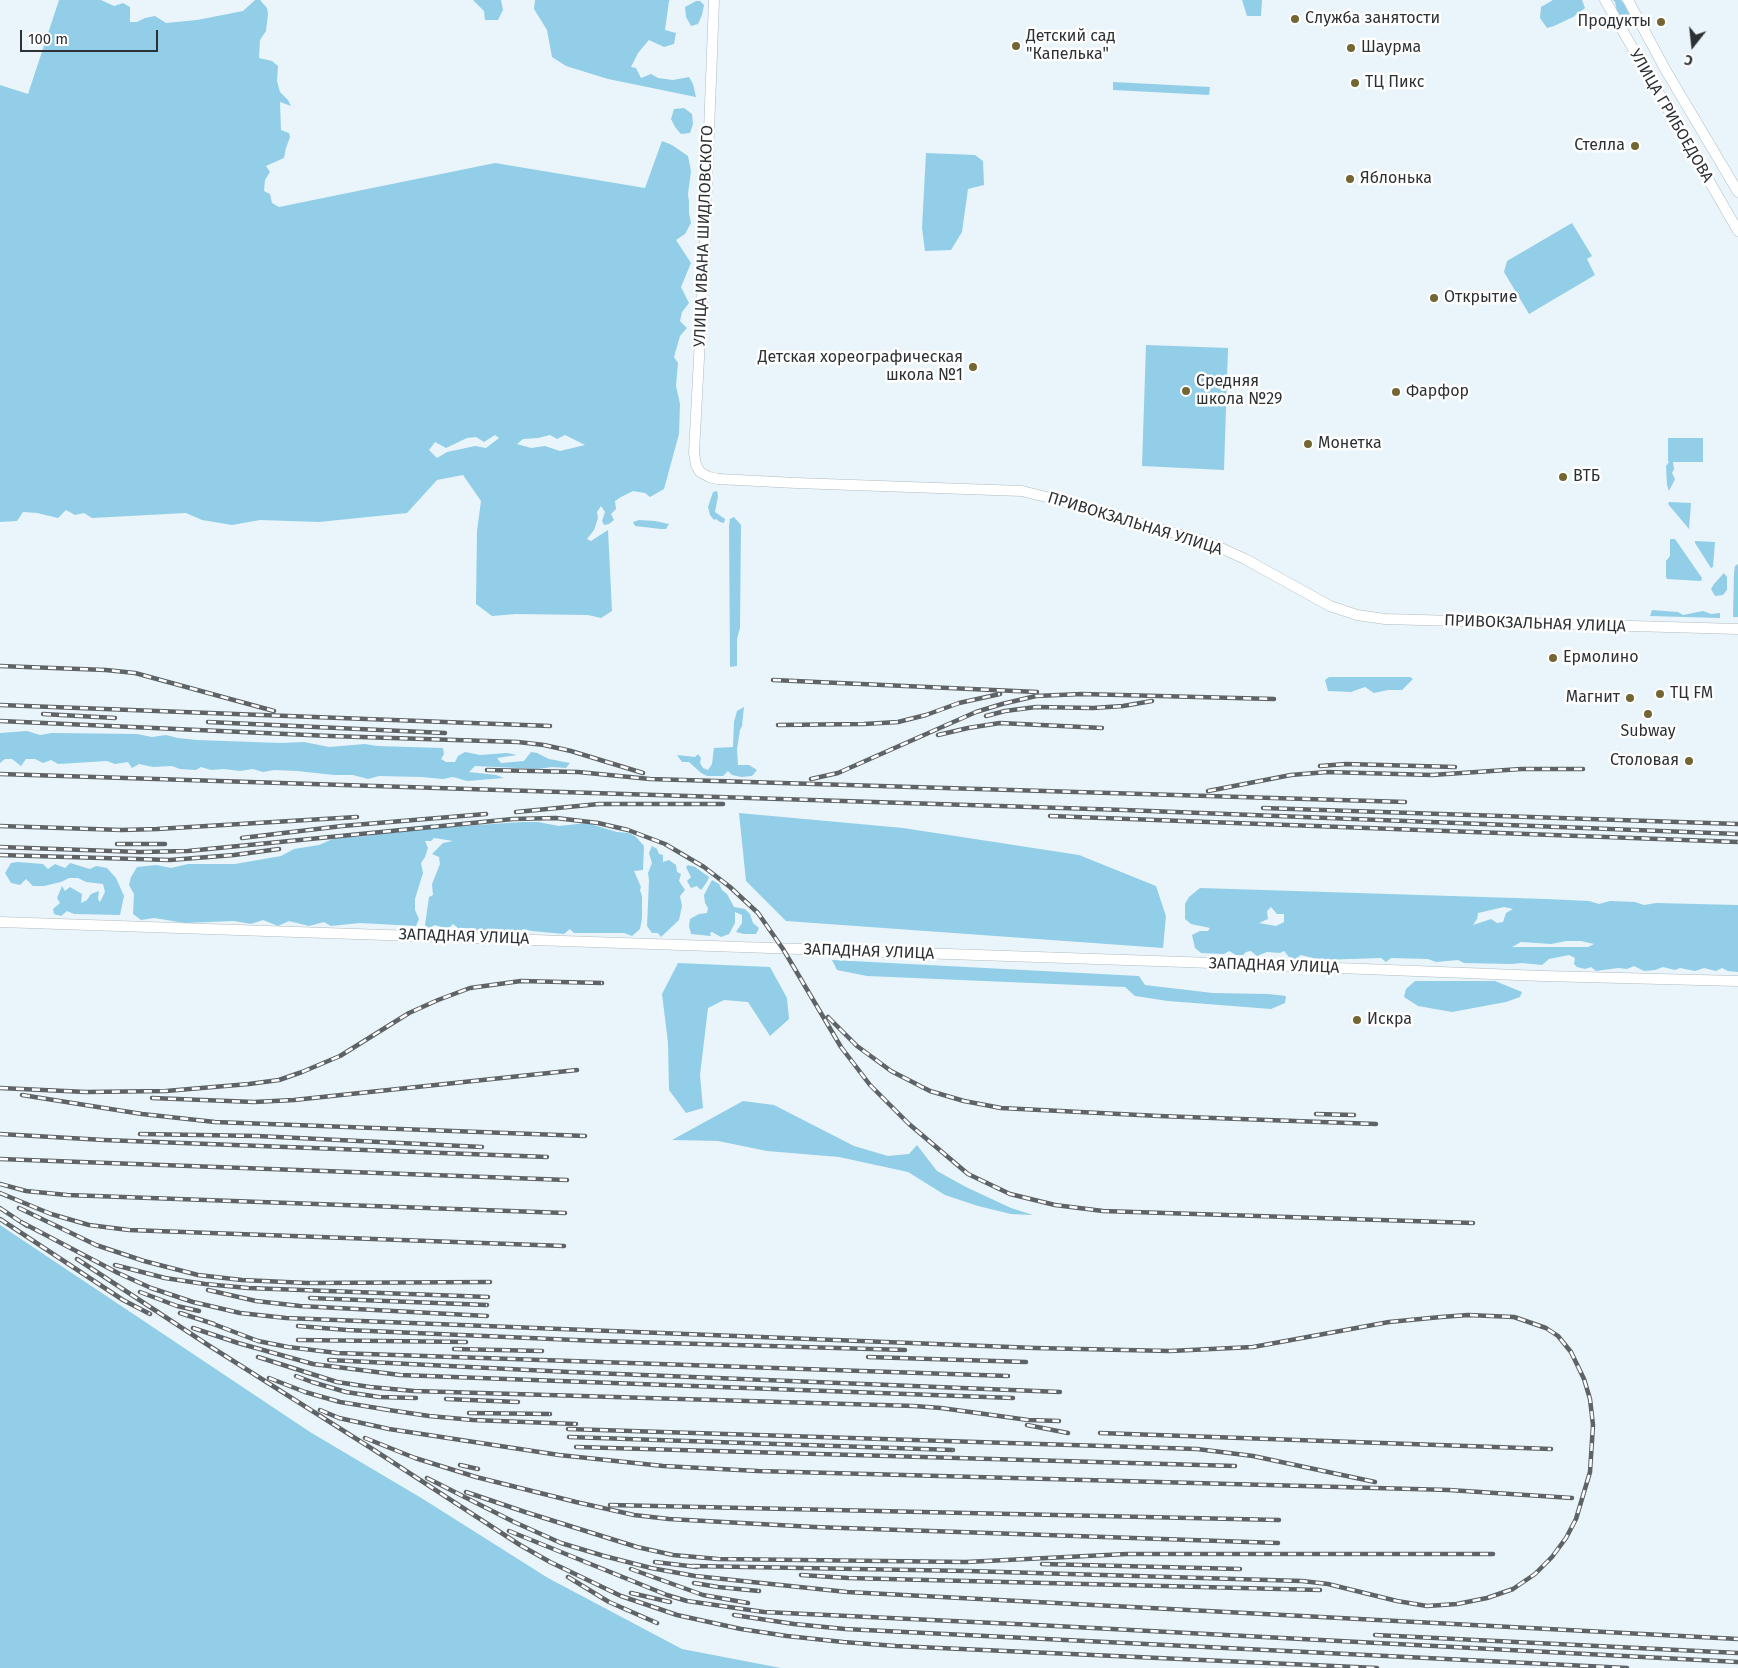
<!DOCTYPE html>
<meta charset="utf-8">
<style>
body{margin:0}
#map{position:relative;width:1738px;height:1668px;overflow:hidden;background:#e9f5fa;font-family:"Fira Sans",sans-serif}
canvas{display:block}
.north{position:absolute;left:1668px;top:20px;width:50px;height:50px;-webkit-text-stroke:4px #fff;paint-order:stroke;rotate:196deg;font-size:14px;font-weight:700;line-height:20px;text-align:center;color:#2d3133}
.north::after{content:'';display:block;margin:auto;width:18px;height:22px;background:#2d3133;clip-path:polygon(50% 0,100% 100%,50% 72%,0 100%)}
.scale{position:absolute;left:20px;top:30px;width:138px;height:22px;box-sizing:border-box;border:2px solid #2d3133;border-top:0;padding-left:6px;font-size:15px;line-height:18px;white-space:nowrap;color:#2d3133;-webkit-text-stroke:4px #fff;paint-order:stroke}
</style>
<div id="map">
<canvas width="1738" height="1668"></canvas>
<div class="north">С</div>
<div class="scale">100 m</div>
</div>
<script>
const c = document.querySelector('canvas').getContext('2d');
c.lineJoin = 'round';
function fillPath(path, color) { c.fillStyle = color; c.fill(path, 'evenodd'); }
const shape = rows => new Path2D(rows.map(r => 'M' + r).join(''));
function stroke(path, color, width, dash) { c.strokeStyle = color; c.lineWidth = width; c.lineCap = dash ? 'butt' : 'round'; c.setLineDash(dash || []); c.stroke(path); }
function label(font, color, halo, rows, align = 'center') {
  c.font = font + ' "Fira Sans",sans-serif'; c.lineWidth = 5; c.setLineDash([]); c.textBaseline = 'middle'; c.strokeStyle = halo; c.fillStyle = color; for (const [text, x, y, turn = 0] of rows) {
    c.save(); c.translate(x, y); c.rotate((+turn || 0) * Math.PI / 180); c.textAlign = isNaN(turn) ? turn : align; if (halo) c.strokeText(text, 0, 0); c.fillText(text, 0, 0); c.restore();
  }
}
fillPath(shape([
 [59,0,101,0,114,6,123,3,130,7,130,22,137,22,145,18,155,16,166,23,197,20,243,11,255,0,260,0,267,8,268,14,266,31,260,40,259,58,272,61,278,66,277,81,280,92,288,100,291,106,280,102,281,130,289,133,290,137,286,148,284,158,266,166,270,172,265,180,264,191,270,194,272,203,279,207,495,163,645,188,662,141,672,145,688,156,691,171,688,194,689,202,689,213,691,223,685,234,676,240,691,263,681,287,689,303,682,312,680,321,687,328,680,336,674,357,678,363,676,386,680,404,679,434,664,489,650,497,645,493,633,491,621,497,615,501,616,509,611,514,614,520,609,524,604,525,602,521,605,512,601,506,597,512,598,518,594,530,587,539,591,541,608,530,612,611,601,618,588,615,516,614,492,616,476,604,477,531,481,501,463,475,437,480,407,513,319,522,260,520,232,525,202,520,186,513,92,518,84,513,75,515,66,510,58,518,37,513,23,512,17,521,0,522,0,85,28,94],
 [495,435,499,438,486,448,475,446,447,452,437,458,429,450,435,442,446,448,467,438,476,437,484,442],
 [550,435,557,439,565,435,585,445,560,451,545,446,531,448,517,444,523,439,538,438],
 [473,0,501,0,503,10,498,20,485,20,484,11],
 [535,0,670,0,669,1,665,30,676,33,674,44,664,47,649,40,638,53,631,67,636,68,641,78,651,74,658,78,673,80,689,77,693,84,696,97,608,79,566,66,552,57,547,30,534,9],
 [1242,0,1262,0,1261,16,1247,16],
 [1553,0,1582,0,1585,8,1573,17,1554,26,1547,28,1540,18,1541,7],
 [1613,0,1621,0,1624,4,1634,23,1633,27,1629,28,1624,22,1617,11,1615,2],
 [696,1,700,1,704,5,702,15,698,24,691,26,686,17,685,7],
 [1113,82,1210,87,1209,95,1113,90],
 [684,108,692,114,693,124,690,133,681,134,675,127,671,119,674,109],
 [926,153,975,155,983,161,984,185,968,189,962,232,951,250,925,251,922,228],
 [1572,223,1592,256,1587,259,1595,275,1529,314,1504,272,1507,261],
 [1146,345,1228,348,1224,470,1142,466],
 [1668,438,1703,438,1703,462,1673,462,1674,469,1672,473,1675,479,1669,491,1667,485,1666,466,1669,462,1668,461],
 [717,491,718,496,715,512,725,519,724,523,720,522,716,519,714,520,710,515,708,507,713,492],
 [1669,502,1691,503,1689,529,1668,504],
 [734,517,741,525,740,628,737,639,737,666,730,667,729,526,730,519],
 [639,520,655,521,669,524,666,529,661,529,635,526,633,522],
 [1670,539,1675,539,1702,578,1701,581,1667,579,1666,577,1666,561,1670,556],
 [1695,541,1715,542,1713,567,1711,568,1695,543],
 [1738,564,1738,617,1733,617,1734,573,1735,566],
 [1724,573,1727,577,1727,590,1723,595,1715,596,1711,589,1714,584],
 [1652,610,1678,612,1683,615,1703,611,1711,614,1720,613,1720,618,1650,616],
 [1329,677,1410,677,1413,679,1402,690,1388,690,1374,693,1365,687,1351,692,1328,691,1325,680],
 [744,707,742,726,740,730,737,749,738,765,749,765,757,770,752,776,741,777,732,775,728,771,723,776,707,776,701,773,689,762,682,762,677,755,695,757,698,754,701,758,700,763,703,768,708,770,712,764,714,748,733,747,734,722,737,711],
 [27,731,40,735,52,733,137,734,152,737,166,735,178,738,197,740,281,743,304,742,329,747,365,744,377,746,443,748,444,754,441,759,446,762,455,762,458,756,465,752,480,755,507,753,517,755,497,758,501,763,524,761,531,752,537,753,549,759,570,763,566,768,552,767,538,769,475,766,469,772,496,775,504,778,467,781,453,777,443,779,421,777,379,776,368,779,353,775,334,775,297,771,274,770,263,772,253,769,240,771,224,769,211,770,201,767,196,770,180,769,172,766,153,767,139,764,132,768,128,762,115,764,107,761,58,764,51,760,43,763,35,759,26,759,21,766,12,759,5,759,0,763,0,733],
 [739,813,903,828,1079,855,1156,886,1166,916,1163,948,786,921,746,881],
 [522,822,538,822,559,826,587,823,617,832,629,833,636,837,644,846,643,870,634,871,641,887,640,890,642,896,642,918,640,929,632,936,624,933,574,933,570,929,564,934,532,931,524,929,516,932,487,930,474,931,469,928,458,928,453,924,448,929,435,925,429,928,425,925,429,897,433,895,432,884,440,864,439,857,432,854,443,843,453,841,434,838,431,841,425,841,428,848,425,857,421,863,423,873,415,899,415,910,419,919,416,926,360,923,331,926,324,922,309,926,289,921,278,926,263,920,251,924,234,921,185,923,154,918,141,920,133,914,134,894,129,885,131,877,137,867,156,865,171,868,188,864,235,864,281,856,294,849,319,845,335,838,367,836,386,831,397,833,407,828,433,824,432,828],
 [652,846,657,849,659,854,663,855,663,862,669,860,676,865,677,872,681,874,679,881,685,890,680,896,682,906,679,920,661,937,658,933,652,933,647,926,649,880,648,873,652,863,649,853],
 [18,862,43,864,48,869,55,864,65,868,70,863,90,869,96,866,107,868,116,878,124,896,120,915,74,914,67,911,61,916,54,914,53,909,60,903,57,898,62,886,65,891,70,887,82,894,81,903,87,900,91,894,99,891,98,899,100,902,105,892,103,884,86,882,78,878,69,878,61,882,44,886,33,886,26,879,20,885,11,883,5,873,11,863],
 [688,865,695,867,709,877,707,882,701,890,697,886,691,888,687,881,691,877,686,867],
 [712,880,719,884,722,890,727,894,734,907,745,909,750,914,753,923,759,928,756,934,744,934,736,932,742,923,742,915,735,912,735,923,729,934,721,937,712,932,710,933,711,936,691,934,689,926,690,919,699,914,707,913,708,908,705,903,704,895],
 [1200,888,1546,899,1589,901,1599,904,1610,901,1635,902,1644,905,1656,903,1738,905,1738,972,1728,971,1722,968,1716,971,1704,968,1695,971,1680,968,1675,970,1663,967,1655,970,1644,971,1634,966,1627,969,1618,968,1596,971,1591,967,1585,969,1577,967,1574,964,1575,958,1569,955,1549,959,1542,965,1522,963,1511,964,1464,963,1458,960,1436,962,1428,959,1391,958,1386,962,1381,958,1321,960,1301,955,1295,959,1289,957,1284,951,1280,953,1267,952,1257,956,1251,951,1246,952,1243,955,1236,955,1229,951,1224,954,1201,953,1195,948,1192,935,1200,931,1208,931,1210,928,1191,924,1185,919,1185,904,1189,897],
 [1271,907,1277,914,1284,914,1284,922,1276,926,1259,923,1268,919,1267,911],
 [1504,907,1513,909,1506,913,1503,922,1497,923,1491,919,1473,925,1477,919,1478,913],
 [1566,941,1581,941,1594,944,1588,947,1512,947,1521,942,1551,944],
 [832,960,1139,976,1145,985,1213,993,1268,994,1286,996,1285,1003,1271,1009,1168,1001,1135,996,1125,987,867,976,837,970],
 [678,963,770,967,787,998,789,1019,770,1036,748,1002,724,1000,708,1008,700,1075,703,1108,686,1113,669,1090,668,1043,662,994],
 [1415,981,1495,981,1522,992,1520,997,1506,1002,1452,1012,1418,1006,1404,997,1406,989],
 [743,1101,774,1105,854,1146,888,1156,909,1154,917,1145,937,1171,966,1187,1011,1208,1033,1215,1011,1214,978,1206,945,1195,908,1172,839,1157,767,1151,718,1141,672,1140],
 [0,1225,310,1432,423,1499,548,1578,682,1649,781,1668,0,1668]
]), '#92cee8');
const secondary = shape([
 [714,0,704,263,694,453,696,465,700,472,709,477,718,479,796,483,1022,491,1062,501,1210,543,1245,559,1330,606,1357,615,1385,619,1738,629],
 [1605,0,1738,231],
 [1628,0,1665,69,1738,192],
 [0,922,1185,962,1543,976,1738,981]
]);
stroke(secondary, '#b1bcc1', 11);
stroke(secondary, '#fff', 10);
const rail = shape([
 [0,666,106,670,135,673,274,711],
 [773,680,1037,692],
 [0,705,550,726],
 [43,714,115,718],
 [986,716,1005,711,1036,707,1093,708,1123,706,1152,701],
 [0,721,330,736,518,742,544,745,571,751,643,773],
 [208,722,445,733],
 [778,725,864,724,898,722,926,715,959,703,1000,694],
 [938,735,968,728,1000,723,1102,728],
 [1320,766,1346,764,1455,767],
 [487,770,578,772,650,779,1405,802],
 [0,774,1124,810,1738,834],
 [811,779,838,773,976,712,1002,704,1036,696,1082,694,1274,699],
 [1208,791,1291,775,1327,772,1432,775,1521,769,1583,769],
 [1263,808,1738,824],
 [516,812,599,804,723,804],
 [1050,816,1738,842],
 [0,826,122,830,157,829,357,817],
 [242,838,342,826,486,814],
 [117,844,165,844],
 [0,847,140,852,188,851,513,819,556,818,598,823,628,830,665,844,704,867,730,887,758,913,783,949,841,1047,870,1085,909,1124,968,1174,1010,1194,1055,1205,1103,1211,1473,1223],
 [0,855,170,860,234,855,279,849],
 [828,1017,857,1046,891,1071,930,1091,964,1101,1001,1108,1159,1116,1376,1124],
 [0,1088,86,1092,166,1091,249,1084,279,1080,302,1072,340,1056,409,1013,438,1000,470,988,521,981,602,983],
 [22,1095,142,1114,215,1122,585,1136],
 [152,1098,254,1102,294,1100,577,1070],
 [1316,1114,1354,1115],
 [0,1134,104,1140,547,1157],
 [140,1134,257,1136,482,1147],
 [0,1159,567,1180],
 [0,1184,26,1191,67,1195,565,1213],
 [0,1193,51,1214,89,1225,129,1230,564,1246],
 [0,1208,27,1226],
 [19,1208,96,1245,144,1261,198,1275,242,1280,307,1283,490,1282],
 [0,1219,123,1300,150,1314],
 [21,1222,118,1273,151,1288,193,1302,240,1313,286,1318,1035,1348,1170,1351,1253,1347,1389,1322,1441,1317,1468,1315,1514,1317,1546,1328,1558,1336,1571,1352,1584,1379,1590,1399,1593,1425,1590,1472,1576,1519,1566,1538,1552,1557,1535,1574,1513,1589,1487,1598,1457,1604,1427,1606,1397,1601,1328,1584,1302,1581,968,1571,692,1566],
 [77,1259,208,1345,374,1450,520,1545,550,1562,621,1596,677,1615,741,1629,787,1636,843,1642,896,1646,1377,1668],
 [115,1265,165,1278,205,1284,248,1288,488,1297],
 [208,1290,256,1301,300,1306,487,1316],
 [140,1292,177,1306,199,1311],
 [310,1298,487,1305],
 [180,1313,214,1324],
 [208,1322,258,1341,288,1347,337,1353,1008,1376],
 [298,1326,347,1330,598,1341,905,1350],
 [193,1328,238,1343,313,1364,400,1375,1013,1398],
 [298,1340,466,1342],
 [454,1349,542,1351],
 [258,1357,337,1382,370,1387,414,1391,914,1406,941,1408,1028,1420,1059,1421],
 [868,1357,1026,1362],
 [329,1360,569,1372,1060,1392],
 [296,1376,312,1382,346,1392,379,1397,416,1398],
 [269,1378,305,1392,340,1402,389,1410],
 [446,1399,518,1402],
 [382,1409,429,1416,473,1420,576,1424],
 [320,1410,339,1418,389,1429,559,1455,663,1466,758,1471,1449,1490,1572,1498],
 [469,1413,550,1414],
 [1027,1425,1068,1433],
 [568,1429,1197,1449,1253,1456,1375,1482],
 [1100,1433,1551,1449],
 [569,1437,953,1450],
 [365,1438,415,1458,476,1477,576,1502,634,1515,669,1519,814,1527,1278,1543],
 [576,1447,1235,1466],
 [460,1465,478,1469],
 [427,1478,514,1522,561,1543,604,1556,651,1568,695,1576,847,1592,1738,1639],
 [466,1492,525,1512,637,1547,673,1555,718,1559,966,1562,1127,1554,1493,1554],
 [610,1505,1279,1520],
 [509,1531,667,1595,687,1601,764,1612,1036,1625,1738,1662],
 [655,1562,697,1567],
 [1042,1564,1240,1569],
 [631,1569,703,1595,748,1603],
 [801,1575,848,1578,1320,1590],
 [568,1577,609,1602,657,1623],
 [694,1583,718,1587,759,1591],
 [631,1593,670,1602],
 [734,1615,794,1624,845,1629,1627,1668],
 [1375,1635,1738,1653]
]);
stroke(rail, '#5d6366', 4.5);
stroke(rail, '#fff', 2.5, [8]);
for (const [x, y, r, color] of [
 [1295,19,5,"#736633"],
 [1661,22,5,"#736633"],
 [1016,46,5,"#736633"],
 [1351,48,5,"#736633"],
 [1355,83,5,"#736633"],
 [1635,146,5,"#736633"],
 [1350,179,5,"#736633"],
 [1434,298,5,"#736633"],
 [973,367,5,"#736633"],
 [1186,391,5,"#736633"],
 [1396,392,5,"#736633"],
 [1308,444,5,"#736633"],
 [1563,477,5,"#736633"],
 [1553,658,5,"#736633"],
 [1660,694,5,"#736633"],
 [1630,698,5,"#736633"],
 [1648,714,5,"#736633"],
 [1689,761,5,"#736633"],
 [1357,1020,5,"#736633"]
]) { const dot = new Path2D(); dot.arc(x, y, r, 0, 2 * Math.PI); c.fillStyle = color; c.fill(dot); stroke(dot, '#fff', 2); }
label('16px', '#2d3133', '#fff', [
 ["Служба занятости",1305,19],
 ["Продукты",1651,22,"right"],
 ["Детский сад",1026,37],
 ["\"Капелька\"",1026,55],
 ["Шаурма",1361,48],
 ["ТЦ Пикс",1365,83],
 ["Стелла",1625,146,"right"],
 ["Яблонька",1360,179],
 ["Открытие",1444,298],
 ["Детская хореографическая",963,358,"right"],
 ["школа №1",963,376,"right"],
 ["Средняя",1196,382],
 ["школа №29",1196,400],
 ["Фарфор",1406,392],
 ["Монетка",1318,444],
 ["ВТБ",1573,477],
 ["Ермолино",1563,658],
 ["ТЦ FM",1670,694],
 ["Магнит",1620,698,"right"],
 ["Subway",1648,732,"center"],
 ["Столовая",1679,761,"right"],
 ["Искра",1367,1020]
], 'left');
label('16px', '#2d3133', '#fff', [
 ["УЛИЦА ГРИБОЕДОВА",1671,116,60],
 ["УЛИЦА ИВАНА ШИДЛОВСКОГО",704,236,-88],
 ["ПРИВОКЗАЛЬНАЯ УЛИЦА",1135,524,17],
 ["ПРИВОКЗАЛЬНАЯ УЛИЦА",1535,624,2],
 ["ЗАПАДНАЯ УЛИЦА",464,937,2],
 ["ЗАПАДНАЯ УЛИЦА",869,952,2],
 ["ЗАПАДНАЯ УЛИЦА",1274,966,2]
]);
</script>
